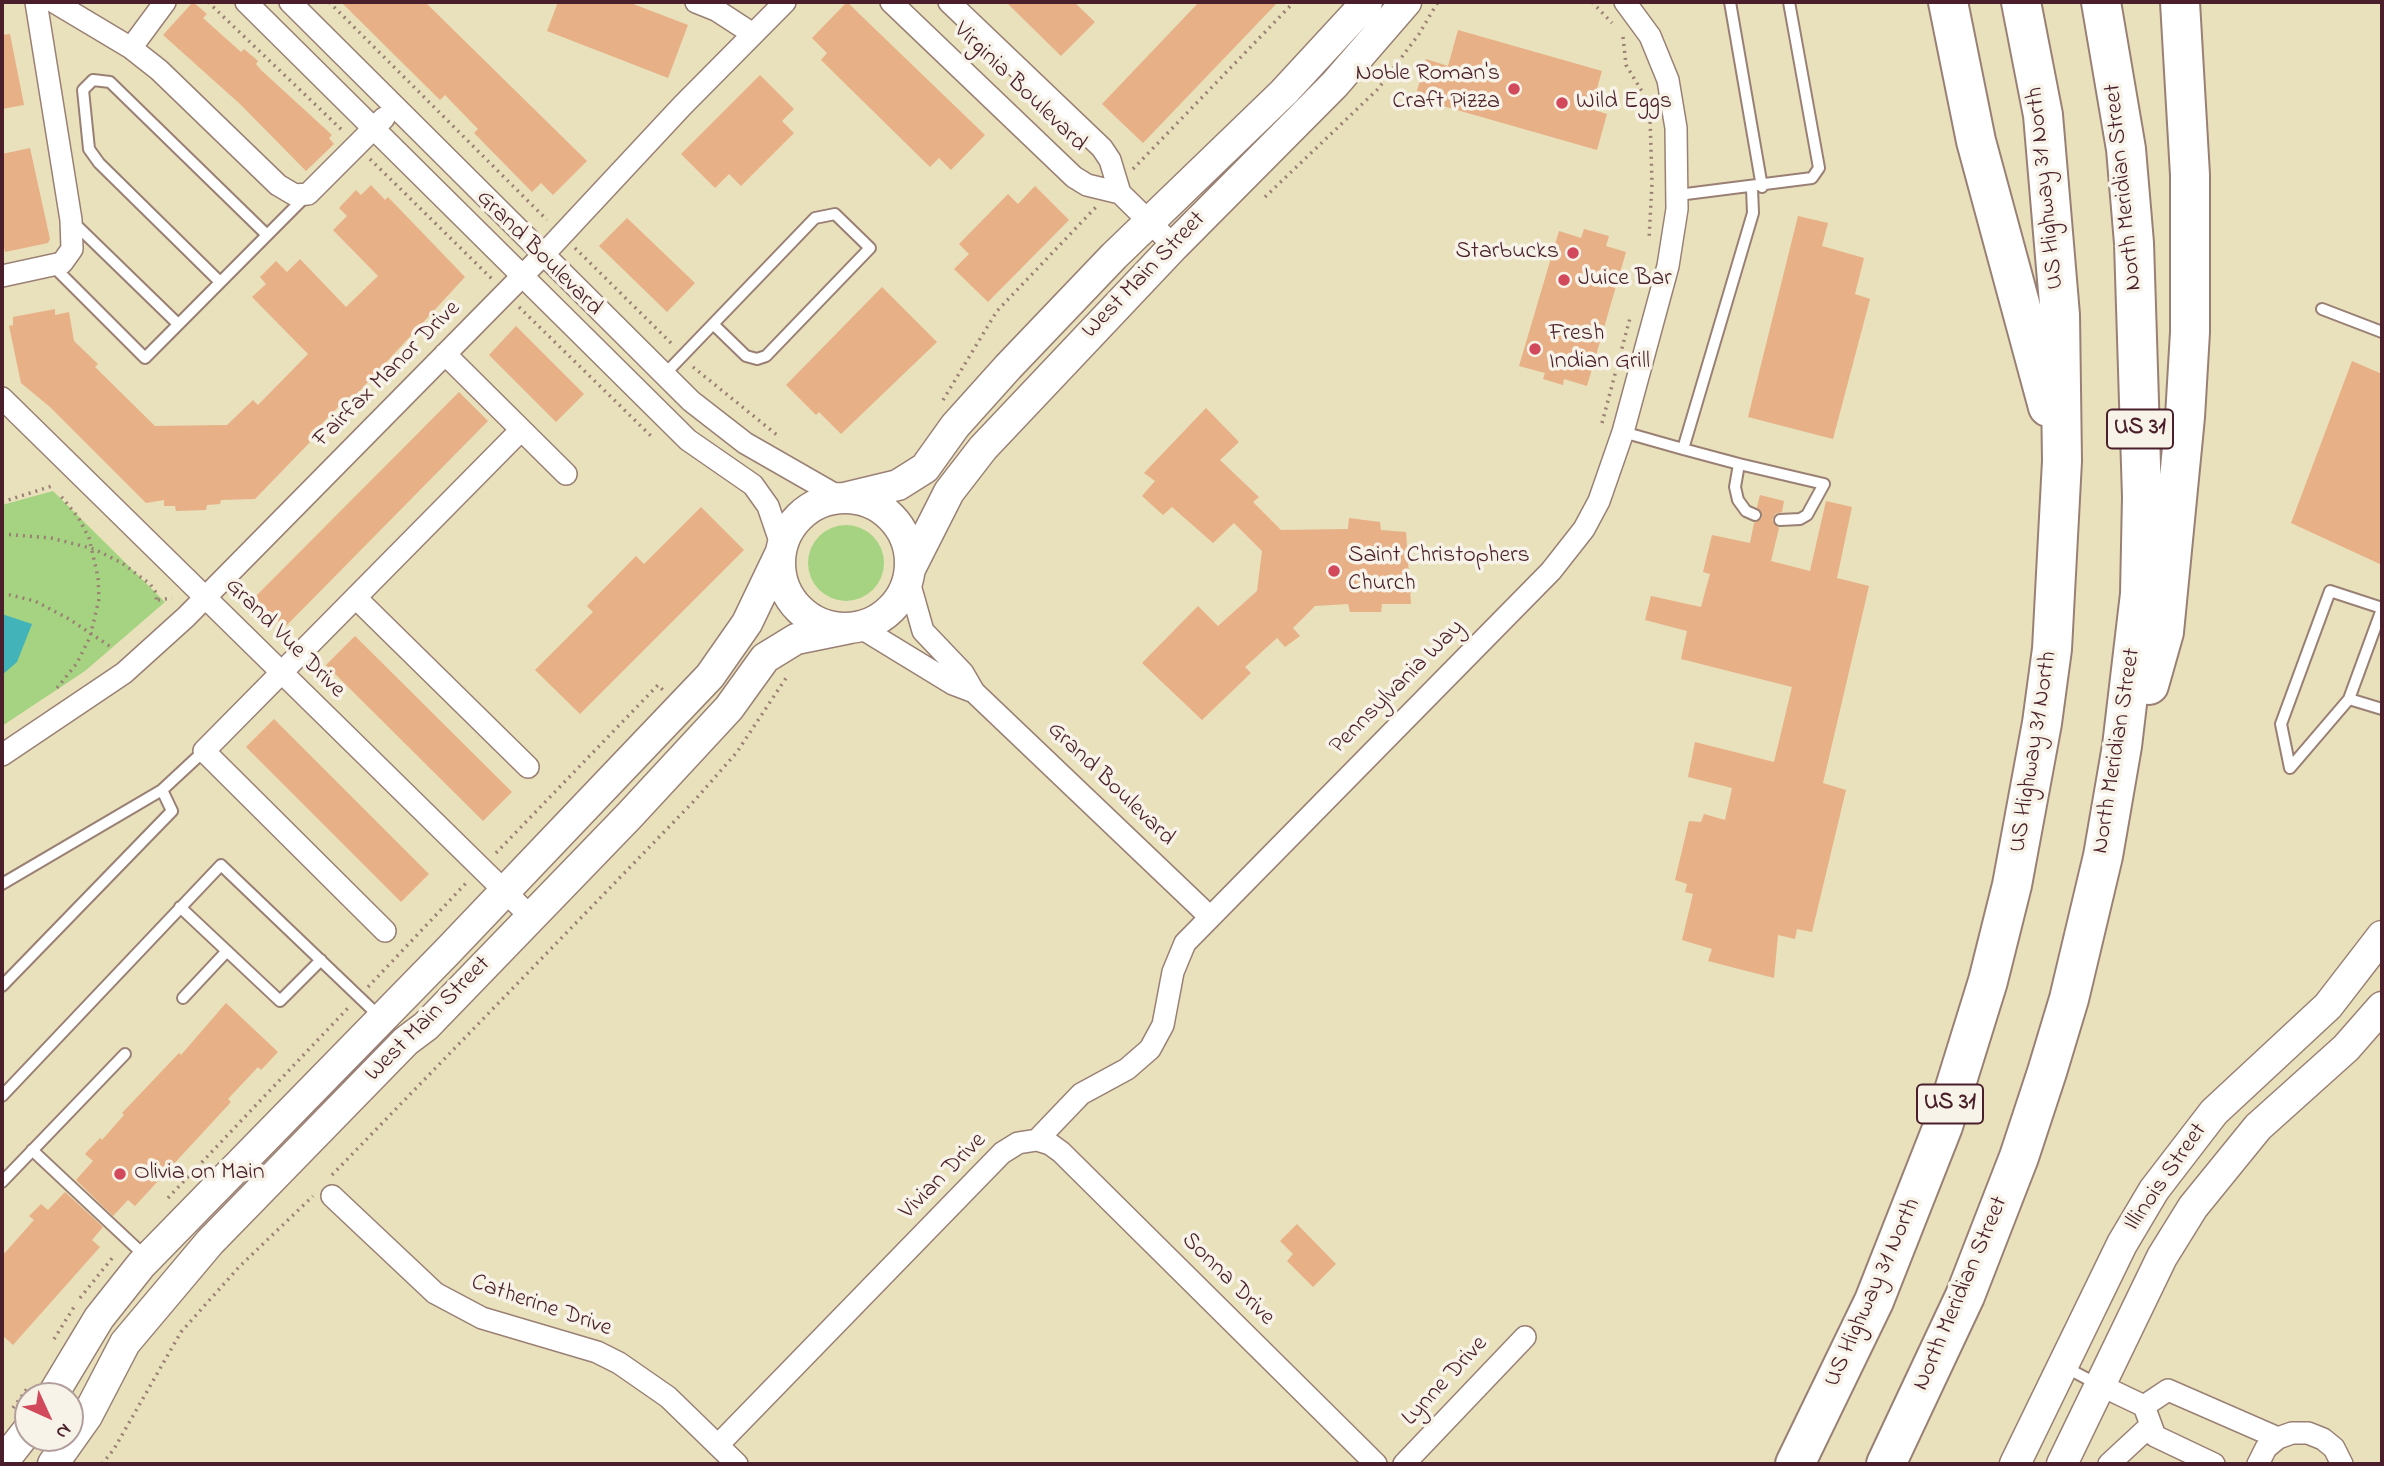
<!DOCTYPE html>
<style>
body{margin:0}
#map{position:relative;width:2384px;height:1466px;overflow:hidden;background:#e9e0bc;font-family:"Indie Flower",sans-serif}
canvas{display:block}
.frame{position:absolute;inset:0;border:4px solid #4a1f2b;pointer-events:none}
.north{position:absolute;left:14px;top:1382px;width:70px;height:70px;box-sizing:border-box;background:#f7f3e8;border:2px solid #b29e9c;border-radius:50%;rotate:135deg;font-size:19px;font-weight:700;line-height:28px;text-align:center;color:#4a1f2b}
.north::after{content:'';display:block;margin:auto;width:24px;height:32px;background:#d1495b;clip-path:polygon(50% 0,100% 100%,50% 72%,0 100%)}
</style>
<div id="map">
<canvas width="2384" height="1466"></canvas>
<div class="frame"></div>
<div class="north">N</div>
</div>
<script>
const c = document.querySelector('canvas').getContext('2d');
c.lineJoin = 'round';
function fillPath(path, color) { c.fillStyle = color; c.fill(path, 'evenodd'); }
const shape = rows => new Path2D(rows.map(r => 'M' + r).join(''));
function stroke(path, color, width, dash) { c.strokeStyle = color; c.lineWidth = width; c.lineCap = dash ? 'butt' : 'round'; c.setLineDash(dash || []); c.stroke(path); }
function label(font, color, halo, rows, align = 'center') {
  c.font = font + ' "Indie Flower",sans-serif'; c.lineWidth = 7; c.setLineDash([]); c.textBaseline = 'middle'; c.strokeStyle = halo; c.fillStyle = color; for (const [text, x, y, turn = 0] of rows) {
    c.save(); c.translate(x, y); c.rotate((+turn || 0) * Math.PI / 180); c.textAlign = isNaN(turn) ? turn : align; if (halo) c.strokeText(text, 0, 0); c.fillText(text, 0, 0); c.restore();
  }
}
fillPath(shape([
 [53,491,165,602,85,671,2,726,2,505],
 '808 563a38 38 0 1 1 76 0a38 38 0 1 1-76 0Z'
]), '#a5d381');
fillPath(shape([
 [2,614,32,624,17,662,2,675]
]), '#42b3b9');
fillPath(shape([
 [193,2,207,14,203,18,241,52,244,49,258,61,256,64,261,70,332,135,329,138,334,144,306,171,240,104,163,35],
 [341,2,425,2,587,161,553,195,541,183,532,192,474,133,478,129,445,95,440,100],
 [558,2,628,2,688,25,668,78,547,31],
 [847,2,985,135,951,170,939,158,930,167,821,60,827,53,812,38],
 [1006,2,1074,2,1095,22,1061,56],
 [1199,2,1278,2,1143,143,1102,104],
 [1458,30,1602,71,1591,109,1607,114,1597,150,1415,98,1426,59,1448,66],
 [10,34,24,105,2,109,2,35],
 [760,75,794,109,782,121,794,133,741,186,729,174,715,188,681,154],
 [30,148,50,239,48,243,5,252,2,237,2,154],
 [371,185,385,200,388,197,465,277,356,395,344,406,341,404,312,434,315,437,255,499,221,500,220,504,207,505,206,510,176,511,175,506,164,506,164,500,146,503,50,407,21,383,9,326,13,325,13,317,55,309,55,315,69,312,74,341,98,364,95,367,155,426,227,425,253,400,258,405,308,354,252,297,266,284,260,277,276,261,287,272,300,259,346,307,378,276,333,230,347,216,339,208,356,190,361,195],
 [1035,186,1069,220,988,302,954,269,969,254,959,244,1008,194,1018,204],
 [1798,216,1828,223,1822,246,1864,258,1855,294,1870,299,1833,439,1748,417],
 [627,218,695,283,667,312,599,246],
 [1584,229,1609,236,1606,246,1626,252,1587,386,1564,379,1563,385,1543,379,1545,373,1519,366,1559,231,1581,238],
 [882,287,937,342,841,434,819,412,816,415,786,385],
 [516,326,584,394,556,422,489,355],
 [2352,361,2382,374,2382,565,2291,523],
 [459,392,488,421,285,627,253,599],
 [1206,408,1239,442,1220,460,1259,497,1253,502,1281,530,1348,529,1349,518,1380,522,1381,530,1406,532,1411,604,1382,604,1381,612,1350,612,1348,604,1315,606,1293,628,1300,636,1285,647,1277,638,1245,667,1251,673,1202,720,1142,663,1198,606,1218,626,1257,591,1262,551,1234,523,1213,543,1172,507,1163,515,1142,496,1155,481,1144,473],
 [1760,495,1784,501,1782,512,1775,514,1772,520,1779,528,1771,561,1810,571,1826,501,1852,507,1837,578,1869,586,1823,783,1846,790,1812,932,1797,929,1795,939,1778,935,1774,978,1708,961,1712,949,1682,940,1693,894,1685,892,1687,884,1675,880,1689,821,1701,822,1704,814,1725,820,1732,788,1688,777,1695,742,1774,762,1792,687,1681,659,1687,631,1645,620,1651,596,1701,607,1710,574,1703,572,1712,535,1750,543,1754,523,1762,518,1757,507],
 [701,507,744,550,580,714,535,670,593,612,587,606,636,556,644,564],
 [355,636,512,792,483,821,326,665],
 [274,719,429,874,401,902,246,747],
 [226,1003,278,1052,261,1070,258,1067,228,1099,231,1102,135,1206,128,1200,113,1216,76,1180,93,1161,85,1154,100,1138,102,1140,124,1115,122,1113,179,1053,181,1055],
 [65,1192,103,1227,92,1240,100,1247,13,1345,2,1335,2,1256,34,1220,29,1216,41,1204,48,1210],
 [1297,1224,1336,1264,1313,1287,1287,1261,1293,1254,1280,1241]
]), '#e7b086');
const lane = shape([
 [1730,2,1762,187],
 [1678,195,1812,178,1819,168,1789,2],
 [72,221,178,324],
 [53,266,145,358,306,196],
 [220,282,99,163,89,149,83,90,93,80,110,82,267,235],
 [2322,309,2382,332],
 [664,375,815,218,835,214,870,248,766,356,757,359,746,356,713,324],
 [1623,432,1683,449,1753,213,1752,188],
 [1683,449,1739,464,1735,487,1738,500,1746,511,1755,515],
 [1739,464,1824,484,1807,515,1800,519,1780,520],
 [2382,608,2330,591,2281,724,2290,768,2349,699,2382,709],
 [2349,699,2382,609],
 [162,790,204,751],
 [2,884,162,790,172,811,2,986],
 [180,907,280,1001,321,960],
 [183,998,227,951],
 [2,1096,221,865,380,1017],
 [32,1150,145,1256],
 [2,1182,125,1054],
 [2065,1367,2097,1384]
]);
const street = shape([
 [54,2,131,48,159,70,278,185,295,195,308,194,384,118],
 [246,2,688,440,753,485,768,506,782,547],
 [290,2,691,401,745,443,841,498],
 [696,2,716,10,753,34],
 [891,2,1074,177,1087,185,1120,193],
 [949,2,1102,148,1110,160,1120,193,1174,246],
 [131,48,165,2],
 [2,276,62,263,72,249,71,220,36,2],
 [445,354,566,474],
 [2,398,531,917],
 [908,578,923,631,963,673,974,692,1209,916],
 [356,598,528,767],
 [858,626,953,684,974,692],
 [2,755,124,673,186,617,544,254,682,106,785,2],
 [385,931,204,751,521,430],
 [1037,1140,1050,1144,1061,1152,1376,1464],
 [332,1196,435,1293,482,1318,597,1352,619,1363,668,1397,737,1464],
 [2100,1385,2144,1406,2155,1436,2214,1464],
 [2144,1406,2168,1390,2278,1438],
 [718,1445,1002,1153,1018,1143,1037,1140,1081,1094,1127,1069,1150,1049,1163,1025,1173,972,1185,943,1551,571,1584,529,1599,501,1623,432,1668,266,1677,209,1676,128,1668,80,1650,36,1625,2],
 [1404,1464,1525,1337],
 [2109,1464,2151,1425],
 [2258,1464,2266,1448,2278,1438,2292,1433,2308,1433,2323,1439,2334,1448,2342,1464]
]);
const secondary = shape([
 '780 563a65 65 0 1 1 130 0a65 65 0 1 1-130 0Z',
 [844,498,898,485,925,468,955,426,1008,367,1114,256,1284,92,1367,2],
 [910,569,949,492,983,448,1174,246,1335,84,1406,2],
 [52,1396,99,1318,141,1265,447,952,710,676,747,623,781,552],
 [2,1463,28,1430],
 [53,1464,87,1416,125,1343,210,1242,406,1041,426,1026,629,816,729,708,765,658,796,639,850,628],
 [2015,1464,2122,1244,2154,1190,2214,1112,2328,1006,2382,936],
 [2062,1464,2162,1257,2193,1207,2258,1127,2346,1048,2382,1007]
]);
const highway = shape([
 [1948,2,1976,141,2048,407],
 [2149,685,2164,632,2185,417,2190,332,2190,175,2180,2],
 [1795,1464,1874,1301,1943,1126,1988,981,2012,885,2042,723,2052,649,2062,461,2060,315,2043,115,2021,2],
 [1886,1464,1965,1296,2019,1157,2047,1072,2069,999,2103,856,2122,746,2140,594,2142,497,2134,243,2126,149,2101,2]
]);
stroke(lane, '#9a8074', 14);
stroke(street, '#9a8074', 24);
stroke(secondary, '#9a8074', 33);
stroke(highway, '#9a8074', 42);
stroke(shape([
 [208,2,343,131],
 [329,2,547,220],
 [1592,2,1612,23],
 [1623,37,1626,65,1646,98,1650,117,1652,183,1649,240],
 [370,159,492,279],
 [1133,169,1294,2],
 [1265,197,1378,89,1419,34,1438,2],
 [575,248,674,346],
 [519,307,651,436],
 [693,367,777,435],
 [943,400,997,311,1096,207],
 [1602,423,1630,318],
 [2,502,52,486],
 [2,534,51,538,94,549,122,563,150,584,155,591,157,602],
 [2,568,2,575],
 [2,593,35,601,69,619,111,647],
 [158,600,172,598],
 [57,688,77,663,90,637,99,599,98,577,89,538,78,517,60,495],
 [496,853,658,685,663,690],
 [368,987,468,881],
 [332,1175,695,800,737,752,788,675],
 [168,1198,348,1008],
 [80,1298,113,1257],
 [54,1339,74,1307],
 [13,1408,29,1386],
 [102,1464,114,1449,181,1332,239,1267,313,1196]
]), '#9a8074', 3.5, [2, 5]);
stroke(lane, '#fff', 10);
stroke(street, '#fff', 21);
stroke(secondary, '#fff', 30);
stroke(highway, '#fff', 38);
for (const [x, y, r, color] of [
 [1514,89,7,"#d1495b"],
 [1562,103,7,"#d1495b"],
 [1573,253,7,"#d1495b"],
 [1564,280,7,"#d1495b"],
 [1535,349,7,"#d1495b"],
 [1334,571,7,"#d1495b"],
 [120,1174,7,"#d1495b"]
]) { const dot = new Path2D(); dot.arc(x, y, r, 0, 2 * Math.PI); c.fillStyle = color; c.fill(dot); stroke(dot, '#f7f3e8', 2.5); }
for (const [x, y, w] of [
 [2140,429,66],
 [1950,1104,66]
]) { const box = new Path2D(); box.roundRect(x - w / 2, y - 19.5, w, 39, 5); c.fillStyle = '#f7f3e8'; c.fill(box); stroke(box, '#4a1f2b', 2); }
label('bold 23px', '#4a1f2b', null, [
 ["US 31",2140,429],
 ["US 31",1950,1104]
]);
label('24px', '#4a1f2b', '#f7f3e8', [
 ["Noble Roman's",1500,75,"right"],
 ["Craft Pizza",1500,103,"right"],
 ["Wild Eggs",1576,103],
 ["Starbucks",1559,253,"right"],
 ["Juice Bar",1578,280],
 ["Fresh",1549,335],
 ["Indian Grill",1549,363],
 ["Saint Christophers",1348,557],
 ["Church",1348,585],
 ["Olivia on Main",134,1174]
], 'left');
label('24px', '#4a1f2b', '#f7f3e8', [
 ["Virginia Boulevard",1019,88,44],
 ["North Meridian Street",2125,187,-96],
 ["US Highway 31 North",2047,188,-96],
 ["Grand Boulevard",538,254,45],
 ["West Main Street",1145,276,-46],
 ["Fairfax Manor Drive",388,375,-45],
 ["Grand Vue Drive",284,639,45],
 ["Pennsylvania Way",1398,688,-45],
 ["North Meridian Street",2118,751,-81],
 ["US Highway 31 North",2035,752,-81],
 ["Grand Boulevard",1110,785,44],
 ["West Main Street",429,1020,-45],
 ["Vivian Drive",944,1177,-45],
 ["Illinois Street",2167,1178,-55],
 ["Sonna Drive",1227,1280,45],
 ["US Highway 31 North",1874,1293,-66],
 ["North Meridian Street",1962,1294,-67],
 ["Catherine Drive",541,1307,19],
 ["Lynne Drive",1446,1382,-47]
]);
</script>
